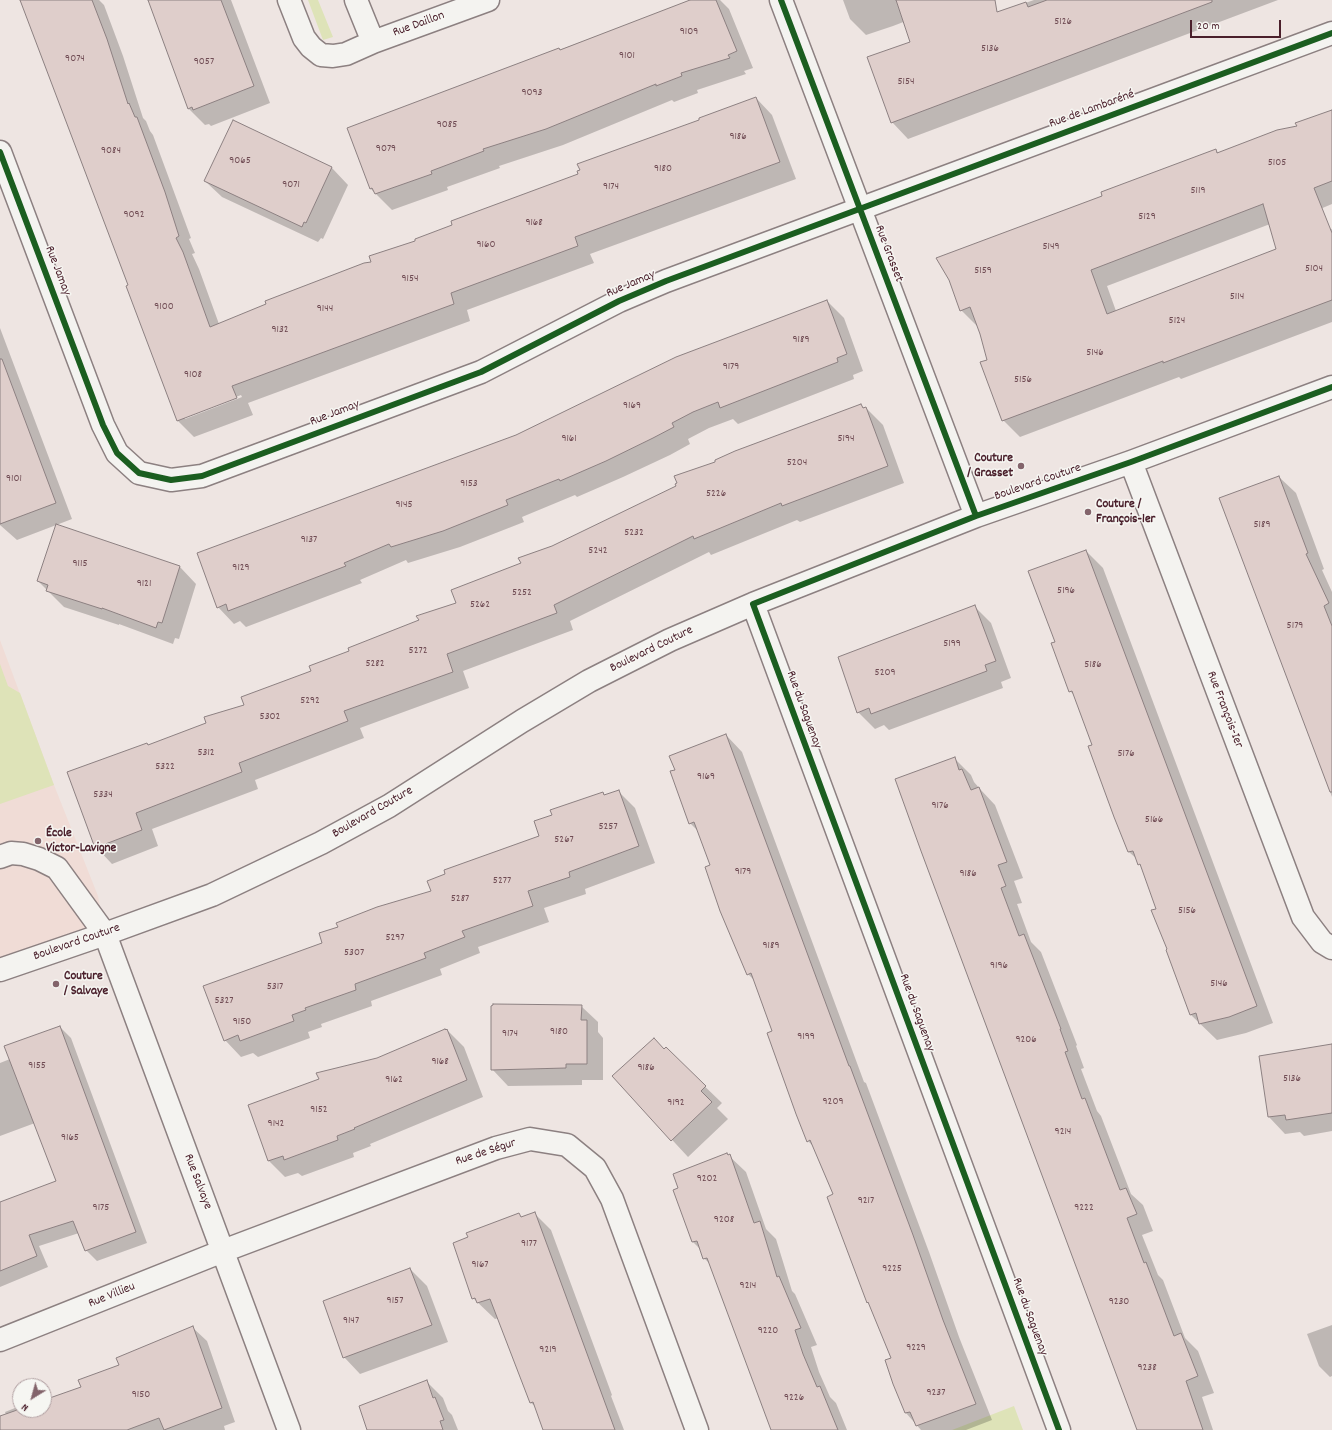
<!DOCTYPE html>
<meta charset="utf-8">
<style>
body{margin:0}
#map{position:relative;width:1332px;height:1430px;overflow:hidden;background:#eee5e2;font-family:Dekko,sans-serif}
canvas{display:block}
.north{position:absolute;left:12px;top:1378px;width:40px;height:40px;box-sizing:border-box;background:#f6f6f2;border:1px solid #b1a0a2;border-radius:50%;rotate:217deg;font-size:11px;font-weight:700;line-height:16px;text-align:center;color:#4a1f2b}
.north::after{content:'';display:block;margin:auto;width:14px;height:18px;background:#83646b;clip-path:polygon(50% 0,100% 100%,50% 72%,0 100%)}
.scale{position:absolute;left:1190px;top:20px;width:91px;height:18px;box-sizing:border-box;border:2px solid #4a1f2b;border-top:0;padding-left:5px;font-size:12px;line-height:14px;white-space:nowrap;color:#4a1f2b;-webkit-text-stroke:3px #f6f6f2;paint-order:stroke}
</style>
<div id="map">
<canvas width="1332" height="1430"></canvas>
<div class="north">N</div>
<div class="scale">20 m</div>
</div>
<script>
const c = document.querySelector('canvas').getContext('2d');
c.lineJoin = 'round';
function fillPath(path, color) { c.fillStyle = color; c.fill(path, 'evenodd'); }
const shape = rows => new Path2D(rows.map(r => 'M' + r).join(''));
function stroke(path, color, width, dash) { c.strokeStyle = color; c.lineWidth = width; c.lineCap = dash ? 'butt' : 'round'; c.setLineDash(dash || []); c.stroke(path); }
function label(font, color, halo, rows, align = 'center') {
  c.font = font + ' Dekko,sans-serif'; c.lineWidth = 3; c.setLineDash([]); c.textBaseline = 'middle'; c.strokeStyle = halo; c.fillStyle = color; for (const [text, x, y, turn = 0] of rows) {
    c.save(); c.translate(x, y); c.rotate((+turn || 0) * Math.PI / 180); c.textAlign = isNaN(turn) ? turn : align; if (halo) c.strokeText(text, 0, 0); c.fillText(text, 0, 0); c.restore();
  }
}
fillPath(shape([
 [0,640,54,785,98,896,105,934,0,970]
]), '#f0dcd6');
fillPath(shape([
 [308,0,318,0,333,37,323,40],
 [0,664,8,686,20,693,54,785,0,804],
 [1014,1406,1023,1430,952,1430]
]), '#dee3b8');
fillPath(shape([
 [21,0,99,0,104,5,123,56,143,118,146,121,150,131,153,135,191,238,189,239,195,253,192,254,199,269,219,324,372,262,416,241,579,175,700,120,756,98,772,115,796,179,590,254,594,263,467,310,470,321,248,403,253,415,194,437,177,420,129,286],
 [241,395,242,397,185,419,185,417],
 [149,0,231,0,270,103,211,126,209,124,205,125,188,108],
 [694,0,720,0,729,9,753,68,744,71,746,74,697,90,698,93,674,102,672,100,563,145,499,166,500,168,447,187,448,190,392,210,371,189,349,128],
 [843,0,961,0,893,26,866,35,850,19],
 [1034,0,1278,0,908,139,892,122,1005,10],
 [1332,111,1332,204,1282,225,1278,221,1107,286,1116,311,1332,229,1332,322,1181,379,1179,377,1020,437,1003,420,981,333,978,327,961,310,1103,196,1215,150,1219,153,1298,127],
 [233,122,332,168,348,185,323,239,321,238,318,242,222,197,205,181],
 [827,301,844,318,863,371,853,375,854,379,738,424,733,419,709,428,688,439,690,444,670,455,623,477,577,497,575,495,522,517,524,522,460,547,408,563,406,560,360,580,362,583,246,627,240,621,234,624,218,607,516,436],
 [0,328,72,519,17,540,0,525],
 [861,405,865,409,866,408,883,425,904,483,800,522,797,520,711,555,709,552,570,621,573,630,463,671,469,688,360,728,364,738,255,780,258,789,152,829,158,846,112,864,96,847,149,746,207,723,245,706,350,652,457,604,522,563,552,547,677,486,716,463],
 [1279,477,1296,493,1324,569,1322,570,1332,592,1332,797,1221,499],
 [1086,551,1103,568,1273,1023,1246,1033,1217,1040,1191,1015,1169,950,1158,909,1142,867,1138,860,1129,852,1094,745,1075,696,1070,691,1056,642],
 [180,567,196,584,179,639,175,638,173,644,119,624,119,625,64,607,38,581],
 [974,606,991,623,1011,678,1001,682,1003,688,889,730,884,725,875,729,858,712],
 [726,735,742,752,864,1082,866,1083,929,1252,959,1337,992,1420,966,1430,921,1430,906,1413,892,1359,870,1305,868,1302,828,1197,834,1195,813,1146,808,1141,773,1032,755,981,748,974,712,866,699,832,690,823,676,770],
 [954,758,971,775,974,782,980,789,995,805,1023,878,1014,881,1022,903,1017,904,1031,942,1041,952,1077,1045,1076,1046,1084,1068,1081,1069,1097,1111,1101,1116,1131,1194,1143,1205,1153,1231,1142,1235,1158,1275,1163,1280,1185,1338,1198,1351,1214,1393,1202,1397,1213,1430,1138,1430],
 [618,791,635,808,655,863,585,889,586,894,544,908,549,922,478,947,480,953,440,969,442,975,371,1001,372,1006,321,1024,322,1027,308,1032,310,1038,258,1057,253,1053,241,1057,225,1040,323,944,432,892,541,837,553,815,602,793,606,796],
 [581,1006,598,1022,598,1032,603,1038,603,1080,582,1080,582,1085,508,1086,492,1069],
 [60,1027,71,1038,147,1243,97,1261,86,1250,79,1233,39,1246,48,1267,0,1287,0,1204,57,1181,35,1123,0,1136,0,1063,10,1059],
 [447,1030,464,1047,483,1097,370,1144,371,1146,353,1153,354,1157,302,1176,298,1173,285,1177,269,1161,249,1106,377,1059],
 [1332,1046,1332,1131,1304,1136,1300,1132,1285,1134,1269,1117],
 [666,1049,722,1103,717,1108,728,1119,688,1157,613,1076],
 [727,1154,746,1172,766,1229,776,1239,792,1291,795,1294,817,1345,811,1347,819,1372,830,1397,836,1403,847,1430,772,1430,710,1264,704,1258,701,1250,693,1242,679,1189],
 [534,1213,551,1230,612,1395,611,1396,624,1430,544,1430,536,1407,531,1403,499,1318,495,1319,473,1298,519,1215,522,1218],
 [410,1269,427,1286,448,1342,360,1374,344,1357],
 [1332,1325,1332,1376,1330,1377,1319,1366,1307,1334],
 [193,1328,207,1341,235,1422,224,1426,225,1430,0,1430,0,1419,7,1417,5,1412,20,1406,20,1410,44,1410,44,1401,82,1388,120,1366],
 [427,1382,443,1398,448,1411,452,1415,458,1430,368,1430]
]), '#0003');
const building = shape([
 [20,0,92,0,107,39,128,104,129,103,135,117,137,117,165,192,179,236,176,238,183,252,210,327,266,304,265,301,364,263,371,262,369,256,415,241,415,239,452,225,451,221,578,174,577,171,580,170,577,164,699,120,699,118,756,97,780,162,575,237,578,246,451,293,454,304,232,386,237,398,177,421,126,286,128,285,20,0],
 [148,0,221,0,254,86,193,110,192,107,188,109,148,0],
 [690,0,716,0,737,51,728,55,730,58,681,73,682,76,656,86,656,84,546,129,483,149,484,151,431,171,432,174,375,194,372,188,370,189,347,128,559,48,560,50,690,0],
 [896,0,995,0,997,12,1026,2,1028,7,1047,0,1212,0,1212,2,891,123,867,57,910,42,896,0],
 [1332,110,1332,181,1314,188,1332,233,1332,300,1163,363,1163,361,1002,421,980,362,987,360,980,334,970,307,960,311,949,280,936,258,1102,196,1101,192,1216,149,1217,153,1277,130,1297,126,1295,123,1332,110],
 [1263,204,1276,249,1107,314,1091,270,1263,204],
 [233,120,332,167,306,223,304,222,302,227,204,181,233,120],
 [827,300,847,354,837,358,838,362,720,408,718,402,693,412,672,423,674,427,653,438,606,461,560,481,559,479,506,500,508,505,443,531,391,547,389,544,344,563,346,566,228,611,226,604,217,608,197,553,516,435,676,357,827,300],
 [0,359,2,359,56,503,0,524,0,359],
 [861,404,863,408,866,407,888,466,782,506,781,503,694,539,693,536,554,605,557,613,447,654,453,672,344,711,348,721,239,763,242,772,136,813,142,830,95,848,67,772,147,743,148,745,206,723,204,717,244,705,241,697,311,671,309,666,349,651,348,648,419,620,416,616,456,603,451,590,521,563,518,558,552,546,676,486,675,484,677,483,674,476,715,462,715,460,735,451,861,404],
 [1279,476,1308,553,1306,554,1329,603,1324,606,1332,626,1332,792,1330,792,1219,498,1279,476],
 [56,524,180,566,162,623,158,622,156,628,102,608,102,609,46,591,48,585,37,581,56,524],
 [1086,550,1257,1006,1229,1017,1199,1024,1196,1013,1190,1015,1166,950,1167,949,1151,910,1156,909,1140,864,1138,865,1133,851,1128,852,1114,817,1088,746,1092,745,1072,691,1069,692,1051,643,1055,642,1028,571,1086,550],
 [975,605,996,661,985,665,987,671,871,714,869,708,857,713,838,657,975,605],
 [726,734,849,1066,850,1066,913,1235,943,1320,976,1404,916,1426,910,1412,905,1413,893,1384,885,1360,891,1358,868,1302,867,1303,827,1197,833,1194,810,1140,807,1142,796,1114,767,1033,772,1031,751,973,747,975,720,911,705,867,710,865,694,822,689,824,670,771,675,770,669,756,726,734],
 [955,757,959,770,962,769,971,790,979,787,1007,862,998,865,1006,886,1001,888,1019,936,1024,934,1061,1029,1060,1029,1068,1051,1065,1052,1082,1099,1085,1098,1120,1190,1126,1188,1137,1214,1127,1218,1144,1263,1146,1262,1174,1336,1181,1333,1198,1376,1186,1381,1203,1430,1137,1430,921,851,895,779,955,757],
 [619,790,639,846,569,872,570,877,528,891,533,906,462,931,465,937,424,953,426,958,355,984,356,990,305,1008,306,1010,292,1015,294,1021,240,1041,238,1035,224,1041,203,986,322,943,319,933,338,927,336,923,377,907,431,891,427,881,445,874,444,870,539,836,534,821,552,815,550,810,603,792,604,795,619,790],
 [493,1004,582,1005,581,1020,587,1020,587,1064,566,1064,566,1068,491,1070,491,1006,493,1005,493,1004],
 [60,1026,136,1232,85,1251,73,1221,29,1235,37,1256,0,1271,0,1202,56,1181,4,1046,60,1026],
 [445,1029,446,1030,447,1029,467,1080,354,1128,355,1129,337,1136,338,1140,284,1160,283,1156,268,1161,248,1105,319,1079,316,1073,377,1058,445,1029],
 [654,1038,664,1049,666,1047,706,1086,701,1091,712,1102,671,1141,612,1076,654,1038],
 [1332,1044,1332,1113,1286,1120,1285,1115,1268,1117,1259,1056,1332,1044],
 [727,1153,728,1155,730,1154,754,1223,760,1221,777,1277,779,1276,801,1328,795,1330,803,1354,817,1387,820,1386,838,1430,771,1430,707,1258,703,1259,697,1241,692,1242,673,1190,678,1188,673,1174,727,1153],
 [535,1212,556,1269,615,1430,543,1430,533,1402,530,1403,490,1299,477,1303,475,1298,472,1299,453,1243,468,1237,466,1233,519,1213,521,1217,535,1212],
 [410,1268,432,1325,343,1358,323,1301,410,1268],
 [193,1326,222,1408,164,1430,159,1418,127,1430,0,1430,0,1416,20,1409,20,1410,44,1410,44,1400,81,1387,78,1380,119,1365,116,1358,193,1326],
 [427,1380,433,1398,435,1397,444,1420,440,1421,443,1430,367,1430,359,1406,427,1380]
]);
fillPath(building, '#dfcecb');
stroke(building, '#8c8081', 1);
const minor = shape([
 [289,0,304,38,311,47,321,55,333,56,346,54,373,42],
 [356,0,373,42,488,0],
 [781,0,976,516],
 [0,152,103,425,117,453,139,473,171,480,202,476,481,372,619,301,666,281,1332,33],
 [1131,462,1303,917,1322,942,1332,948],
 [753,604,1059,1430],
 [0,857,11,853,23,854,39,859,57,868,105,934,289,1430],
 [0,970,105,934,212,895,321,843,389,806,522,721,589,681,670,640,753,604,976,516,1131,462,1332,387],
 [0,1340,223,1251,496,1148,530,1139,567,1145,595,1168,612,1199,697,1430]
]);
stroke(minor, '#8c8081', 25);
stroke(minor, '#f4f3f0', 22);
stroke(shape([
 [781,0,976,516],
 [0,152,103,425,117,453,139,473,171,480,202,476,481,372,619,301,666,281,1332,33],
 [1059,1430,753,604,976,516,1131,462,1332,387]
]), '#1b5e20', 6);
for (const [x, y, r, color] of [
 [1021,466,4,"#83646b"],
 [1088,512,4,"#83646b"],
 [38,841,4,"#83646b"],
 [56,984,4,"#83646b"]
]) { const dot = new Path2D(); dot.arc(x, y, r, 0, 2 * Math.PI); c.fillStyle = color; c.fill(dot); stroke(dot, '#f6f6f2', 1.5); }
label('11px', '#704c54', null, [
 ["5126",1063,22],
 ["9109",689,32],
 ["5136",990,49],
 ["9101",627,56],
 ["9074",75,59],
 ["9057",204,62],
 ["5154",906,82],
 ["9093",532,93],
 ["9085",447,125],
 ["9186",738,137],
 ["9079",386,149],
 ["9084",111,151],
 ["9065",240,161],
 ["5105",1277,163],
 ["9180",663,169],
 ["9071",291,185],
 ["9174",611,187],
 ["5119",1198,191],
 ["9092",134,215],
 ["5129",1147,217],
 ["9168",534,223],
 ["9160",486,245],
 ["5149",1051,247],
 ["5104",1314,269],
 ["5159",983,271],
 ["9154",410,279],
 ["5114",1237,297],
 ["9100",164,307],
 ["9144",325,309],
 ["5124",1177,321],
 ["9132",280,330],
 ["9189",801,340],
 ["5146",1095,353],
 ["9179",731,367],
 ["9108",193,375],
 ["5156",1023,380],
 ["9169",632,406],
 ["9161",569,439],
 ["5194",846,439],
 ["5204",797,463],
 ["9101",14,479],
 ["9153",469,484],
 ["5226",716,494],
 ["9145",404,505],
 ["5189",1262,525],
 ["5232",634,533],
 ["9137",309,540],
 ["5242",598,551],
 ["9115",80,564],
 ["9129",241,568],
 ["9121",144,584],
 ["5196",1066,591],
 ["5252",522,593],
 ["5262",480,605],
 ["5179",1295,626],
 ["5199",952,644],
 ["5272",418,651],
 ["5282",375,664],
 ["5186",1093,665],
 ["5209",885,673],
 ["5292",310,701],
 ["5302",270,717],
 ["5312",206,753],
 ["5176",1126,754],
 ["5322",165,767],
 ["9169",706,777],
 ["5334",103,795],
 ["9176",940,806],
 ["5166",1154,820],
 ["5257",608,827],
 ["5267",564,840],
 ["9179",743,872],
 ["9186",968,874],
 ["5277",502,881],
 ["5287",460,899],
 ["5156",1187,911],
 ["5297",395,938],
 ["9189",771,946],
 ["5307",354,953],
 ["9196",999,966],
 ["5146",1219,984],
 ["5317",275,987],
 ["5327",224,1001],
 ["9150",242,1022],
 ["9180",559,1032],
 ["9174",510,1034],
 ["9199",806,1037],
 ["9206",1026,1040],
 ["9168",440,1062],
 ["9155",37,1066],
 ["9186",646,1068],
 ["5136",1292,1079],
 ["9162",394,1080],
 ["9209",833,1102],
 ["9192",676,1103],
 ["9152",319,1110],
 ["9142",276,1124],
 ["9214",1063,1132],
 ["9165",70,1138],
 ["9202",707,1179],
 ["9217",866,1201],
 ["9175",101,1208],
 ["9222",1084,1208],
 ["9208",724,1220],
 ["9177",529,1244],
 ["9167",480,1265],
 ["9225",892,1269],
 ["9214",748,1286],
 ["9157",395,1301],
 ["9230",1119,1302],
 ["9147",351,1321],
 ["9220",768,1331],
 ["9229",916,1348],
 ["9219",548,1350],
 ["9238",1147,1368],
 ["9237",936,1393],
 ["9150",141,1395],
 ["9226",794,1398]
]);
label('13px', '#4a1f2b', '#f6f6f2', [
 ["Rue Daillon",419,25,-20],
 ["Rue de Lambaréné",1092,110,-20],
 ["Rue Grasset",888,254,69],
 ["Rue Jamay",57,271,69],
 ["Rue Jamay",631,285,-23],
 ["Rue Jamay",335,414,-21],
 ["Boulevard Couture",1038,483,-19],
 ["Boulevard Couture",652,650,-26],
 ["Rue du Saguenay",803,710,70],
 ["Rue François-Ier",1224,710,69],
 ["Boulevard Couture",373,813,-30],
 ["Boulevard Couture",77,943,-19],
 ["Rue du Saguenay",916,1013,70],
 ["Rue de Ségur",486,1153,-18],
 ["Rue Salvaye",197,1182,69],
 ["Rue Villieu",112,1296,-22],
 ["Rue du Saguenay",1029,1317,70]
]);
label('bold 13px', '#4a1f2b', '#f6f6f2', [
 ["Couture",1013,459,"right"],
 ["/ Grasset",1013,474,"right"],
 ["Couture /",1096,505],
 ["François-1er",1096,520],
 ["École",46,834],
 ["Victor-Lavigne",46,849],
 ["Couture",64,977],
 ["/ Salvaye",64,992]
], 'left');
</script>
